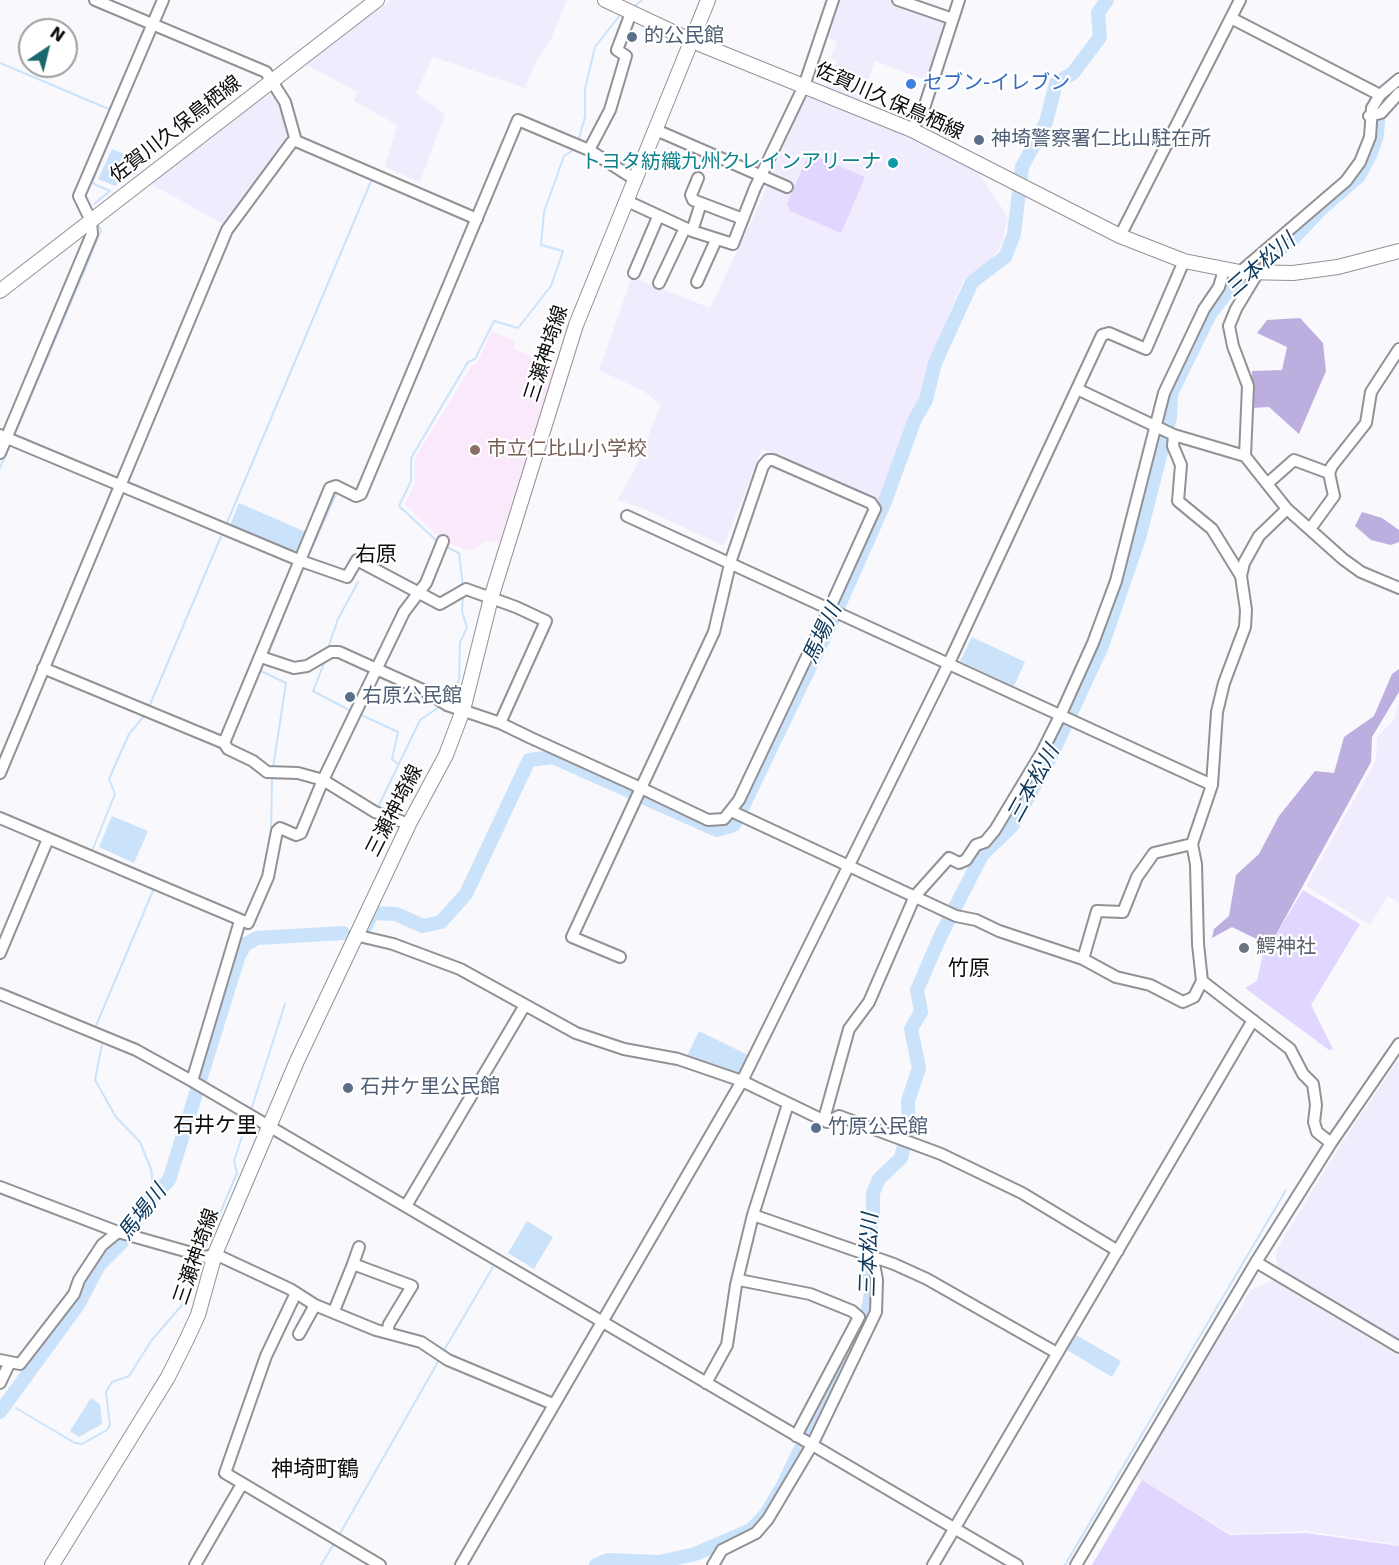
<!DOCTYPE html>
<meta charset="utf-8">
<style>
body{margin:0}
#map{position:relative;width:1399px;height:1565px;overflow:hidden;background:#f9f8fc;font-family:"DejaVu Sans",sans-serif}
canvas{display:block}
.north{position:absolute;left:18px;top:18px;width:60px;height:60px;box-sizing:border-box;background:#fff;border:2px solid #9e9e9f;border-radius:50%;rotate:35deg;font-size:16px;font-weight:700;line-height:24px;text-align:center;color:#0d0d0e}
.north::after{content:'';display:block;margin:auto;width:21px;height:27px;background:#1b6770;clip-path:polygon(50% 0,100% 100%,50% 72%,0 100%)}
</style>
<div id="map">
<canvas width="1399" height="1565"></canvas>
<div class="north">N</div>
</div>
<script>
const c = document.querySelector('canvas').getContext('2d');
c.lineJoin = 'round';
function fillPath(path, color) { c.fillStyle = color; c.fill(path, 'evenodd'); }
const shape = rows => new Path2D(rows.map(r => 'M' + r).join(''));
function stroke(path, color, width, dash) { c.strokeStyle = color; c.lineWidth = width; c.lineCap = dash ? 'butt' : 'round'; c.setLineDash(dash || []); c.stroke(path); }
function label(font, color, halo, rows, align = 'center') {
  c.font = font + ' "DejaVu Sans","Noto Sans JP",sans-serif'; c.lineWidth = 4.5; c.setLineDash([]); c.textBaseline = 'middle'; c.strokeStyle = halo; c.fillStyle = color; for (const [text, x, y, turn = 0] of rows) {
    c.save(); c.translate(x, y); c.rotate((+turn || 0) * Math.PI / 180); c.textAlign = isNaN(turn) ? turn : align; if (halo) c.strokeText(text, 0, 0); c.fillText(text, 0, 0); c.restore();
  }
}
fillPath(shape([
 [390,0,567,0,551,39,537,59,525,88,433,57,416,93,445,114,420,182,385,167,397,125,354,101,357,92,305,64],
 [837,0,891,0,946,20,949,23,926,80,875,61,861,101,827,87,837,61,831,58,837,41,825,36],
 [266,92,282,103,291,137,225,225,149,183],
 [803,95,890,129,978,172,1008,217,1002,243,992,260,964,279,931,357,923,388,879,500,762,449,724,546,642,508,617,500,633,473,661,405,645,392,599,370,632,277,710,308,759,205],
 [1399,701,1399,903,1388,896,1370,925,1306,886,1376,760,1377,737,1394,720],
 [1399,1059,1399,1340,1277,1268,1276,1250,1341,1144],
 [1273,1280,1399,1356,1399,1545,1306,1531,1231,1534,1135,1476,1214,1343,1238,1312,1250,1290]
]), '#f0ecfe');
fillPath(shape([
 [492,331,514,341,515,349,555,368,499,542,486,541,470,551,443,541,405,504,415,483,415,458,471,367,477,363]
]), '#fae9fa');
fillPath(shape([
 [809,153,865,177,841,233,790,211,787,204],
 [1303,890,1360,924,1311,1005,1333,1049,1329,1050,1245,988,1257,981,1265,943,1274,938],
 [1142,1480,1230,1535,1306,1533,1399,1546,1399,1565,1092,1565]
]), '#e1d6ff');
fillPath(shape([
 [1300,318,1323,343,1326,371,1299,434,1269,407,1251,408,1252,371,1282,370,1287,347,1257,333,1267,320],
 [1362,512,1382,518,1399,530,1399,542,1391,545,1371,540,1355,526],
 [1399,669,1399,692,1372,737,1371,762,1274,938,1265,943,1232,927,1212,938,1214,929,1229,916,1236,875,1259,854,1279,816,1315,771,1334,773,1344,737,1374,716,1392,674]
]), '#bcaedf');
fillPath(shape([
 [112,149,144,162,115,186,98,179],
 [239,503,306,532,297,554,230,525],
 [972,637,1025,662,1014,686,960,661],
 [112,816,148,831,134,863,99,847],
 [699,1031,750,1056,741,1074,687,1056],
 [527,1221,553,1237,534,1269,508,1253],
 [1076,1335,1121,1361,1112,1377,1067,1350],
 [91,1398,100,1404,102,1424,79,1437,70,1431]
]), '#cae3fb');
stroke(shape([
 [635,6,642,0],
 [0,63,111,110],
 [578,142,585,117,585,89,595,47,620,15],
 [94,204,110,191,92,183,136,76],
 [14,436,86,267,101,230,99,226],
 [0,468,10,444],
 [226,525,372,179],
 [439,543,399,506,411,481,411,458,468,362,475,359,494,321,518,328,551,286,563,251,541,245,544,212,564,156,576,148],
 [444,546,459,553,463,587],
 [307,559,336,494],
 [328,648,338,619,358,582],
 [267,657,303,568],
 [325,661,313,691,351,711],
 [264,662,261,671,286,683,273,768],
 [447,702,459,680,460,642,467,628,462,611,463,596],
 [149,707,222,534],
 [359,714,398,732,392,759,398,764],
 [145,715,129,734,109,779,115,794,92,851,148,875],
 [379,805,420,720,442,705],
 [271,837,272,777],
 [97,1029,95,1028,155,886],
 [103,1039,95,1080,116,1117,140,1142,151,1169,154,1191,148,1202],
 [251,1110,285,1004],
 [203,1253,237,1173,234,1161,248,1118],
 [443,1352,493,1267],
 [16,1408,75,1443,82,1444,107,1430,110,1425,106,1392,112,1382,129,1376,151,1341,189,1297,201,1258],
 [338,1537,439,1360],
 [321,1565,335,1542],
 [1065,1565,1286,1190]
]), '#cae3fb', 2);
stroke(shape([
 [366,926,372,913,396,914,423,926,441,922,466,894,529,760,553,757,717,830,734,825,833,619,884,504,915,419,926,400,935,363,972,282,1005,257,1014,234,1022,167,1046,122,1056,83,1073,73,1100,37,1098,13,1107,0],
 [0,1412,78,1305,99,1265,122,1242,148,1202,169,1180,239,955,246,944,257,938,343,933],
 [596,1565,608,1560,659,1562,695,1554,751,1530,766,1514,782,1487,868,1310,871,1293,866,1254,873,1216,873,1193,879,1179,901,1158,909,1126,908,1101,919,1068,911,1029,921,1012,917,990,940,937,982,855,1012,826,1052,754,1102,646,1139,538,1170,417,1171,394,1210,314,1233,285,1291,241,1320,210,1359,176,1371,153,1377,135,1379,108,1399,87]
]), '#cae3fb', 14);
const minor = shape([
 [95,0,266,72,285,102,296,141],
 [898,0,953,19],
 [1231,18,1380,95],
 [1369,116,1381,113,1399,93],
 [656,130,787,187],
 [912,130,925,105,959,0],
 [296,141,477,219],
 [589,150,610,110,626,56,617,50,631,13],
 [698,178,691,195,693,200,743,219],
 [627,201,692,231,733,244,755,188,804,86,833,0],
 [692,231,701,203],
 [1120,236,1240,0],
 [1240,272,1346,181,1360,162,1370,137,1372,108,1380,95,1399,79],
 [634,273,658,217],
 [1257,274,1236,309,1229,326,1233,346,1248,386,1245,456,1287,509,1343,559,1361,572,1399,588],
 [697,282,716,240],
 [659,283,685,228],
 [1077,389,1174,435,1245,456],
 [0,435,301,561,347,577,357,560,440,604,466,589,516,607,546,621,500,723],
 [1174,435,1173,446,1181,465,1178,501,1212,529,1241,576],
 [0,453,92,234,91,221,79,196,163,0],
 [1268,483,1294,460,1329,473],
 [627,516,1212,785],
 [1310,529,1334,496,1329,473,1332,466,1366,423,1371,392,1399,349],
 [261,657,294,668,307,666,331,652,339,652,425,691,447,705,500,723,531,738,641,788,708,820,724,819,739,800,829,610,873,513,875,509,871,503,773,460,768,460,763,466,731,560,714,632,641,788,572,937,620,957],
 [43,668,224,743,228,749,253,761,267,772,298,773,323,780,375,812,409,824],
 [224,743,330,488,336,486,356,496,361,494,518,120,589,150,636,180],
 [0,773,227,230,292,142,296,141],
 [731,811,956,916,976,920,999,931,1083,959,1116,977,1150,985,1183,1002,1194,997,1202,981,1198,944,1196,864,1192,844,1212,785,1217,712,1224,683,1245,627,1246,610,1241,576,1244,563,1259,536,1287,509],
 [0,818,248,923,268,877,277,831,280,828,296,835,301,833,323,780,404,612,426,583,443,541],
 [355,935,393,944,460,969,576,1033,624,1049,678,1059,742,1081,827,1122,839,1116,941,1154,1022,1193,1118,1251],
 [0,953,48,839],
 [1083,959,1097,911,1123,912,1137,877,1154,853,1192,844],
 [1202,981,1290,1049,1303,1074,1313,1084,1316,1105,1314,1122,1317,1132,1331,1143],
 [0,994,136,1050,192,1081,1017,1565],
 [192,1081,240,921],
 [824,1119,849,1029,869,1002,915,896,949,858,959,863,966,860,976,845,985,842,995,830,1042,752,1060,716,1093,643,1116,581,1164,393,1204,309,1219,287,1224,270],
 [0,1187,118,1232,206,1257,215,1254,290,1289,315,1305,376,1330,421,1342,448,1360,553,1404],
 [406,1206,525,1005],
 [753,1215,894,1264,927,1279,1057,1353],
 [359,1247,353,1264,412,1286,389,1324,387,1332],
 [1256,1262,1399,1347],
 [739,1280,810,1294,852,1311,859,1317,796,1436],
 [296,1293,266,1356,225,1473,380,1565],
 [334,1311,353,1264],
 [299,1334,315,1305],
 [0,1360,20,1364,74,1294,79,1280,102,1245,118,1232],
 [0,1383,10,1362],
 [706,1383,727,1345,736,1285,753,1215,788,1104],
 [195,1565,242,1484],
 [461,1565,742,1081,948,665,1102,335,1109,333,1146,349,1184,261],
 [713,1565,722,1550,756,1533,768,1519,812,1445,876,1312,877,1280,873,1258],
 [933,1565,1253,1020],
 [1076,1565,1256,1262,1331,1143,1399,1044]
]);
const major = shape([
 [605,0,692,41,912,130,1120,236,1184,261,1240,272,1293,273,1338,267,1399,251],
 [0,291,377,0],
 [52,1565,168,1377,186,1341,198,1315,215,1254,297,1061,409,824,446,755,463,710,491,598,576,325,708,0]
]);
stroke(minor, '#929195', 14);
stroke(major, '#929195', 16);
stroke(minor, '#fff', 10);
stroke(major, '#fff', 14);
for (const [x, y, r, color] of [
 [632,37,6,"#5c6f8a"],
 [911,84,6,"#3f7fe0"],
 [979,140,6,"#5c6f8a"],
 [893,163,6,"#0f9aa8"],
 [475,450,6,"#8d6e63"],
 [350,697,6,"#5c6f8a"],
 [1244,948,6,"#6b7280"],
 [348,1088,6,"#5c6f8a"],
 [816,1128,6,"#5c6f8a"]
]) { const dot = new Path2D(); dot.arc(x, y, r, 0, 2 * Math.PI); c.fillStyle = color; c.fill(dot); stroke(dot, '#fff', 2); }
label('20px', '#4e5e75', '#fff', [
 ["的公民館",644,37],
 ["神埼警察署仁比山駐在所",991,140],
 ["右原公民館",362,697],
 ["石井ケ里公民館",360,1088],
 ["竹原公民館",828,1128]
], 'left');
label('20px', '#366cbe', '#fff', [
 ["セブン-イレブン",923,84]
], 'left');
label('20px', '#0d0d0e', '#fff', [
 ["佐賀川久保鳥栖線",889,102,24],
 ["佐賀川久保鳥栖線",176,130,-38],
 ["三瀬神埼線",547,354,-72],
 ["三瀬神埼線",395,811,-63],
 ["三瀬神埼線",197,1257,-71]
]);
label('20px', '#0d838f', '#fff', [
 ["トヨタ紡織九州クレインアリーナ",881,163]
], 'right');
label('20px', '#785e54', '#fff', [
 ["市立仁比山小学校",487,450]
], 'left');
label('20px', '#5b616d', '#fff', [
 ["鰐神社",1256,948]
], 'left');
label('italic 21px', '#0e3a60', '#fff', [
 ["三本松川",1261,266,-41],
 ["馬場川",823,634,-65],
 ["三本松川",1034,784,-61],
 ["馬場川",143,1213,-52],
 ["三本松川",870,1255,-88]
]);
label('21px', '#0d0d0e', '#fff', [
 ["右原",376,556],
 ["竹原",969,970],
 ["石井ケ里",215,1127]
]);
label('22px', '#0d0d0e', '#fff', [
 ["神埼町鶴",315,1470]
]);
</script>
